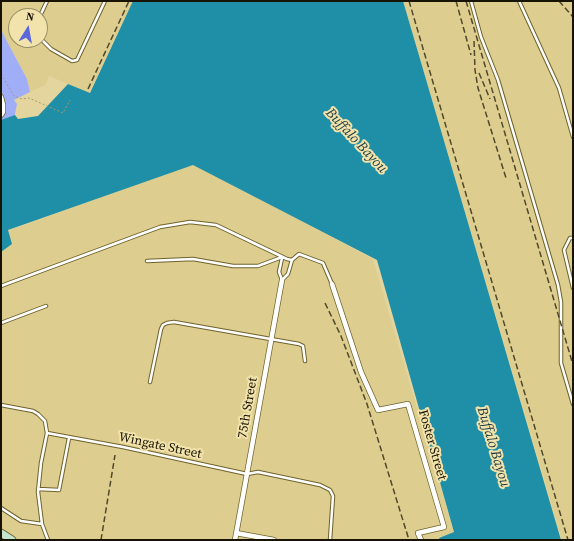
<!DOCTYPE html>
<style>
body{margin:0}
#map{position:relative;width:574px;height:541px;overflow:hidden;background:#e4d59e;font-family:"Source Serif 4",serif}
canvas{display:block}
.frame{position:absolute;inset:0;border:2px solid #181301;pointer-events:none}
.north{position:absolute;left:8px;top:8px;width:40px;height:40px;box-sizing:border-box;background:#f1e3ab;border:1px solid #9a9067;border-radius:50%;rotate:11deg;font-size:11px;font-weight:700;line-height:16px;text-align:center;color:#181301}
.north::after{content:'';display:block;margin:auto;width:14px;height:18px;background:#5c66dd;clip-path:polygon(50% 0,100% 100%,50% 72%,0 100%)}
</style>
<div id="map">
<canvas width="574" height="541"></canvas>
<div class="frame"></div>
<div class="north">N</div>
</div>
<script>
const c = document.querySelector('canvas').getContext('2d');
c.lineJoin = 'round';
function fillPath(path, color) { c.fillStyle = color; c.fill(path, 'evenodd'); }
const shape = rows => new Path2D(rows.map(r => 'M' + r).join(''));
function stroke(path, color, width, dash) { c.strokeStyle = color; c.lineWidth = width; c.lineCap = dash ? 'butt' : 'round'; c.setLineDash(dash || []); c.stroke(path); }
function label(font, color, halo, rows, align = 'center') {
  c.font = font + ' "Source Serif 4",serif'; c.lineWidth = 4; c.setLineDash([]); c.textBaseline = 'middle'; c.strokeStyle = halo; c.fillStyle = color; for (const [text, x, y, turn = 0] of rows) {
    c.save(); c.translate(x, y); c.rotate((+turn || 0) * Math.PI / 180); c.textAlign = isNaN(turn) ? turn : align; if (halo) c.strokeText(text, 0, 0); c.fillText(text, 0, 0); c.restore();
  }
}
fillPath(shape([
 [1,1,133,1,89,93,49,76,45,85,30,92,27,79,1,30],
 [16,16,40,16,40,40,16,40],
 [403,1,573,1,573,540,562,540],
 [193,164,373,259,454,533,438,537,439,540,1,540,1,252,12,244,8,231]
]), '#ddcd8e');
fillPath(shape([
 [1,30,27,79,30,92,14,100,17,104,10,139,1,143]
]), '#a0aef8');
fillPath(shape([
 [133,1,403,1,561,540,440,540,439,538,454,532,377,260,193,165,8,230,12,244,1,252,1,120,15,115,18,119,38,116,68,84,90,93]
]), '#1e8fa6');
const lane = shape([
 [471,1,481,37,498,80,558,285,561,302,561,363,573,404],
 [519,1,559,88,573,137],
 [40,16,47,1],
 [40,38,51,49,72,61,77,60,105,1],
 [573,238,570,238,564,250,573,288],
 [282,258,279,272,282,280,288,274,292,260],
 [147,261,193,259,233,266,258,266,282,257],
 [1,286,160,227,190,222,216,225,287,259,292,260,299,254,323,263,332,284],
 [1,323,46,306],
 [150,382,161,329,163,325,167,323,174,322,299,344,303,346,305,361],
 [1,405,33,411,38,414,45,421,47,433],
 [38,489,59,490,69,438],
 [1,508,21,521,42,524],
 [48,540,42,524,38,492,41,463,47,433,123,447,247,474,258,472,320,485,330,490,333,496,330,540]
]);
const street = shape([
 [1,97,3,105,3,112,1,115],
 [332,284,361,372,378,410,408,404,444,527,418,533,421,540],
 [236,533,274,540],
 [235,540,282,280]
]);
const secondary = shape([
 [1,533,12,540]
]);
stroke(lane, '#6f622d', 4.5);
stroke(street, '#6f622d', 6);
stroke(secondary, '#6f622d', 9);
stroke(shape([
 [1,74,14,96,22,99,29,98,63,113,70,100]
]), '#a69a6e', 1, [2, 2]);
stroke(lane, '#fff', 2.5);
stroke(street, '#fff', 4.5);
stroke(secondary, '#c3e6d3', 7);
stroke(shape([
 [409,1,568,540],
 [456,1,471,55],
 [466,1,573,365],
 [559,1,573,17],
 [474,41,475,70,478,88,506,178],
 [479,73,490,99],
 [88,89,129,1],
 [325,303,341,336,367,404,409,540],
 [101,540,115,455]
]), '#50492c', 1.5, [6, 3]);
label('13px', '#181301', '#f1e3ab', [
 ["75th Street",248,408,-80],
 ["Foster Street",432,445,74],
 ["Wingate Street",160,446,12]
]);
label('italic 14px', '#1a3940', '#f1e3ab', [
 ["Buffalo Bayou",356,141,47],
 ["Buffalo Bayou",493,447,73]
]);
</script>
